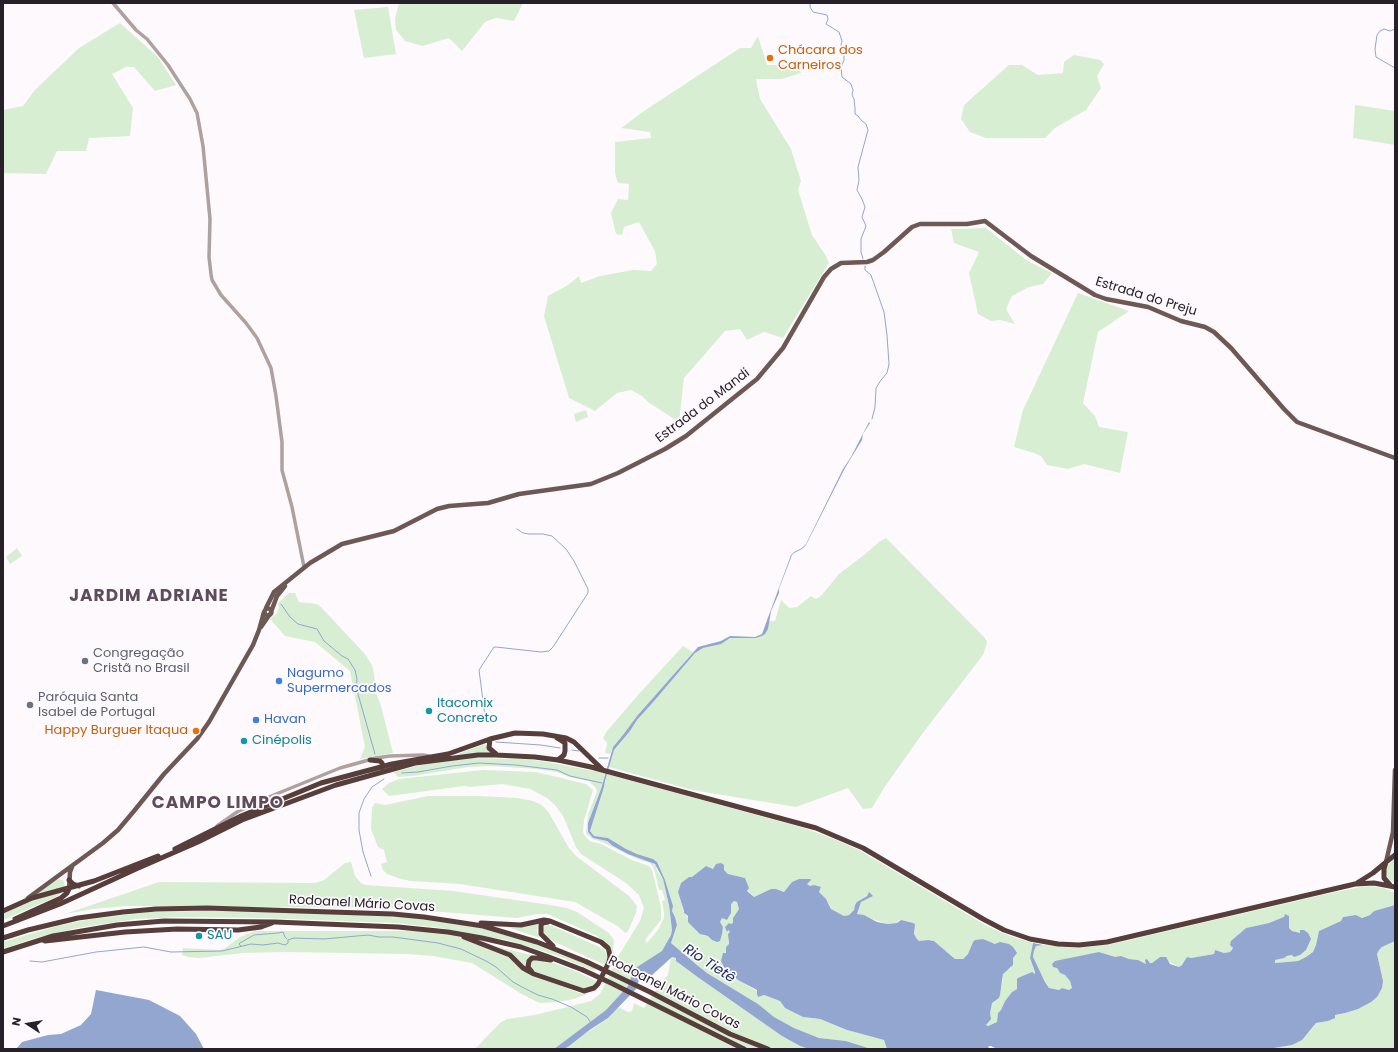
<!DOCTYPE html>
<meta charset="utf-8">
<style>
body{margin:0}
#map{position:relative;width:1398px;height:1052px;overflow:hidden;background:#fdf9fd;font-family:Poppins,sans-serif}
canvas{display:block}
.frame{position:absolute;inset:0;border:4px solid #282028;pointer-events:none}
.north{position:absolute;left:8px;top:1004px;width:40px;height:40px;-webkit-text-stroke:3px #fdf9fd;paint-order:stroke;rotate:282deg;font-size:11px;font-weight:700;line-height:16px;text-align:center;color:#282028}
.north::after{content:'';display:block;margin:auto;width:14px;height:18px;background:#282028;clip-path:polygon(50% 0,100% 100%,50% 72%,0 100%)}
</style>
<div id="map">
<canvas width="1398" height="1052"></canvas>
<div class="frame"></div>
<div class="north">N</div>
</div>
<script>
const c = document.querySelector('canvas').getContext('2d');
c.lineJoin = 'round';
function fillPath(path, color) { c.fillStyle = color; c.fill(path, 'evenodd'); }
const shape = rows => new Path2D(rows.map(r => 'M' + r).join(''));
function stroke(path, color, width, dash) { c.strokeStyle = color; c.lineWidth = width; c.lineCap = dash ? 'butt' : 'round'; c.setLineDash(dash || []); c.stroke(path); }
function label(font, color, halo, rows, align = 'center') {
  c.font = font + ' Poppins,sans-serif'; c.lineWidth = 3.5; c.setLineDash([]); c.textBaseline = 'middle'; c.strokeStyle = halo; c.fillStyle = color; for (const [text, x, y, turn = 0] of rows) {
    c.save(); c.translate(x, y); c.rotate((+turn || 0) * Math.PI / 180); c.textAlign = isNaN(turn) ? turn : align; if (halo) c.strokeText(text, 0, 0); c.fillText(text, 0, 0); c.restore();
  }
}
fillPath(shape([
 [399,3,523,3,514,21,496,18,485,22,462,51,449,38,423,46,405,41,396,30,395,19],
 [388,7,396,54,364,58,354,10],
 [120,23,158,57,176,85,155,91,134,67,126,67,112,74,133,108,130,136,89,138,86,151,57,151,46,174,3,173,3,110,23,106,35,90,79,48],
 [758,36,767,65,798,65,801,73,782,79,756,79,760,99,791,149,801,181,798,190,812,235,826,256,829,263,783,338,764,332,747,340,740,329,725,331,684,378,679,422,648,402,642,396,631,390,617,393,595,411,569,398,544,316,548,296,568,285,579,276,581,283,600,276,633,270,651,271,657,264,655,251,639,222,624,227,622,235,616,234,611,213,618,199,628,200,629,184,618,183,615,173,615,142,651,138,650,132,621,128,644,111,740,48,751,48],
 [1074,55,1100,60,1104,64,1097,76,1101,88,1086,110,1055,128,1045,138,986,138,970,132,961,119,964,105,1009,65,1022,65,1038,75,1063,73,1064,62],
 [1355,105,1395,111,1395,145,1353,138],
 [986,228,1026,260,1052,273,1043,284,1029,287,1012,296,1006,309,1015,324,1000,320,991,321,978,314,969,273,979,252,954,243,951,229],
 [1078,293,1129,311,1098,332,1083,403,1095,416,1099,427,1128,432,1120,473,1084,464,1068,469,1047,465,1041,456,1034,453,1014,447,1023,410],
 [586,410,588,417,576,422,574,414],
 [886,538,985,638,987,642,984,653,980,659,922,734,884,788,872,808,863,809,848,788,796,807,692,790,609,767,614,750,619,744,630,731,637,720,655,700,695,653,703,648,721,643,730,638,756,638,762,636,768,629,769,621,775,621,781,600,789,608,797,607,811,596,816,599,821,596,839,574,864,555,879,542],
 [17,548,22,556,10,564,6,557],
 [289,593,295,593,299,602,317,604,321,607,364,653,372,665,374,674,376,693,381,706,393,753,360,759,365,747,350,671,315,642,285,636,270,619,276,614,279,608,278,603],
 [683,646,693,652,666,684,637,716,623,735,613,747,610,754,605,753,607,743,603,738,607,731,638,695],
 [485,744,490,753,455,755],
 [468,758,522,759,541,761,605,773,601,789,588,823,589,834,593,838,607,841,613,846,636,857,652,862,656,866,657,871,663,879,669,905,672,930,671,935,662,952,634,969,628,986,606,1010,554,1049,475,1049,500,1023,507,1019,535,1015,591,1001,600,994,619,955,640,921,644,908,639,895,626,883,581,854,576,847,563,816,555,805,547,798,530,789,502,784,470,787,464,786,389,796,382,789,389,783,399,779,483,770,536,772,586,784,593,790,584,820,583,832,585,836,590,841,601,844,632,860,649,866,652,870,661,907,661,920,645,940,647,943,658,930,664,918,664,913,662,901,665,900,662,890,659,890,654,868,650,863,637,859,602,842,593,839,586,834,588,815,597,791,595,787,589,781,569,777,557,772,537,769,491,766,468,767,413,776,398,777,394,772,420,765,447,761,468,759],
 [607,774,804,828,834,839,859,850,987,926,1010,936,1033,943,1030,958,1035,972,1035,974,1017,979,1017,989,1012,992,1005,1001,1001,1010,998,1013,997,1022,988,1026,986,1025,988,1021,992,1003,999,998,1003,979,1003,974,1007,969,1011,968,1013,958,993,943,988,943,983,939,973,942,968,954,963,959,955,959,934,941,928,940,919,941,917,939,914,934,915,930,899,920,897,923,888,924,857,914,861,902,870,897,869,893,867,895,855,905,854,910,849,915,844,916,831,909,830,905,819,892,821,887,810,886,807,884,810,879,799,879,784,892,776,889,771,889,754,897,747,890,749,888,744,878,728,874,724,870,723,867,713,869,706,866,692,877,689,877,681,883,678,892,684,913,704,936,722,934,723,927,719,922,722,918,727,920,731,913,730,904,734,901,737,902,739,909,733,918,733,923,728,930,730,932,728,941,729,944,726,953,725,970,738,980,764,995,780,1001,785,1008,803,1017,820,1019,847,1030,884,1040,887,1049,871,1049,846,1041,819,1038,794,1028,774,1017,758,1004,707,973,671,943,677,925,675,917,672,911,673,906,665,880,657,862,653,859,637,854,626,849,608,838,594,836,590,831,604,787],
 [428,796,479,796,518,798,533,801,540,804,545,808,549,813,569,848,576,856,629,896,637,906,636,913,628,931,626,933,624,932,619,927,575,902,460,884,411,881,401,879,387,874,383,870,381,864,387,862,384,850,378,847,371,829,372,808,375,803,385,805],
 [1395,858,1395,883,1388,879,1386,870,1389,864],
 [351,862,355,876,361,883,366,885,453,891,550,905,567,908,577,912,609,933,614,940,613,949,615,956,604,982,596,991,574,999,558,1002,541,1003,537,1002,520,993,472,963,433,956,408,954,287,952,243,953,199,958,188,957,182,955,183,948,219,950,224,949,240,937,255,931,416,931,448,934,534,956,527,961,526,963,526,970,530,974,579,993,588,994,596,990,601,985,612,962,614,954,609,946,597,936,559,919,548,914,537,914,517,918,392,908,144,906,127,906,93,909,65,914,159,882,315,883,324,880,345,863],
 [59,879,64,881,65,887,37,894,53,881],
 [1372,886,1384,888,1395,893,1395,905,1374,911,1370,915,1362,918,1356,915,1343,917,1341,921,1319,931,1316,945,1313,952,1306,957,1298,961,1275,963,1275,960,1292,955,1300,933,1292,931,1289,928,1289,916,1269,923,1246,928,1239,934,1230,952,1224,953,1215,950,1214,954,1191,958,1179,967,1160,957,1152,963,1150,963,1147,959,1146,964,1138,960,1129,959,1121,956,1115,958,1099,952,1057,968,1060,973,1065,975,1070,981,1072,988,1069,990,1062,988,1060,990,1049,988,1036,965,1033,957,1034,951,1036,946,1043,945,1077,948,1112,944,1322,895,1360,887],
 [62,892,58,896,3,920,3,914,29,901],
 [198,911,263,911,410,917,480,928,537,944,595,967,594,971,558,956,511,941,441,928,396,923,263,918,182,917,136,919,77,928,35,938,3,949,3,942,57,926,91,919,149,912],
 [538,923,537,933,540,938,501,925,525,927],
 [548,925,552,926,604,949,608,958,607,966,557,943,545,936,543,933,543,927],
 [1395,941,1395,1049,1268,1049,1292,1045,1309,1032,1316,1023,1328,1021,1335,1015,1345,1013,1383,981,1377,954,1379,950,1382,947],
 [671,957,676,958,699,978,782,1036,800,1046,809,1049,564,1049,608,1018,618,1007,628,1012,632,1011,634,1003,644,1008,659,985,668,975],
 [533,960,542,960,557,964,580,973,596,981,596,983,591,987,584,989,536,972,530,968,531,961]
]), '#d8eed3');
fillPath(shape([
 [869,422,870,423,863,434,862,440,845,468,806,545,802,549,794,553,792,555,779,589,779,593,771,611,768,629,765,634,762,636,756,638,730,638,721,644,703,648,695,653,655,700,637,720,630,731,614,750,605,781,604,787,590,831,594,836,608,838,626,849,637,854,653,859,657,862,665,880,673,906,672,911,675,917,677,925,671,943,697,965,707,973,758,1004,774,1017,794,1028,819,1038,846,1041,871,1049,809,1049,800,1046,782,1036,699,978,676,961,676,958,672,957,651,976,639,980,636,989,608,1018,591,1029,569,1046,564,1049,554,1049,606,1010,628,986,634,969,662,951,671,935,672,930,669,905,663,879,655,864,628,854,613,846,607,841,593,838,588,832,588,823,601,789,613,747,623,735,637,716,698,647,721,641,730,636,755,637,762,634,791,555,794,552,802,548,806,544,843,469,851,457],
 [721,863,724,865,724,870,728,874,745,878,749,888,747,891,754,897,771,889,776,889,784,892,792,882,799,879,810,879,811,880,807,884,810,886,814,885,821,887,819,892,826,899,831,909,844,916,849,915,854,910,855,905,857,902,867,896,869,892,873,896,861,902,857,914,864,915,877,922,888,924,897,923,901,920,913,923,915,924,914,934,917,939,919,941,928,940,934,941,955,959,963,959,968,954,973,942,975,940,983,939,995,944,1000,942,1009,944,1013,947,1017,953,1013,958,1013,965,1003,974,1000,995,999,998,992,1003,990,1013,991,1019,986,1025,988,1026,997,1022,998,1013,1001,1010,1005,1001,1012,992,1017,989,1017,979,1018,978,1032,972,1035,974,1035,972,1030,958,1033,943,1043,945,1036,946,1034,951,1033,957,1045,982,1049,988,1059,990,1062,988,1069,990,1072,988,1070,981,1065,975,1060,973,1057,968,1053,967,1052,964,1055,961,1099,952,1115,957,1121,956,1129,959,1138,960,1146,964,1145,960,1147,959,1150,963,1152,963,1160,957,1166,957,1170,964,1179,967,1182,965,1187,957,1191,958,1214,954,1215,950,1224,953,1230,952,1233,948,1230,945,1231,941,1246,928,1269,923,1284,917,1285,914,1289,916,1289,928,1292,931,1300,933,1300,930,1304,930,1308,933,1311,939,1306,950,1300,955,1294,957,1292,955,1287,956,1284,958,1275,960,1275,963,1298,961,1306,957,1313,952,1316,945,1319,931,1341,921,1343,917,1356,915,1362,918,1370,915,1374,911,1395,905,1395,941,1382,947,1379,950,1377,954,1383,981,1382,988,1377,997,1371,1002,1358,1009,1345,1013,1335,1015,1335,1018,1328,1021,1316,1023,1302,1040,1292,1045,1268,1049,997,1049,991,1046,989,1046,988,1049,887,1049,884,1040,847,1030,820,1019,803,1017,785,1008,780,1001,764,995,758,997,757,994,757,990,738,980,725,969,721,961,723,953,726,953,726,947,729,944,728,934,730,932,728,930,727,932,725,927,729,923,731,924,733,923,733,918,739,909,737,902,734,901,731,904,731,913,727,920,722,918,720,922,723,927,722,934,720,941,717,942,712,940,708,936,700,934,688,922,688,916,684,913,684,911,678,892,681,883,689,877,692,877,706,866,713,869,716,864],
 [96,990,149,1000,180,1016,196,1034,204,1049,16,1049,22,1042,48,1035,61,1034,81,1025,91,1014]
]), '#92a6d0');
stroke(shape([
 [810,3,810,7,813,12,827,15,828,19,826,24,839,32,842,41,841,45,844,54,844,60,841,67,842,77,851,84,853,90,852,95,854,99,855,108,855,114,858,116,862,121,866,124,868,130,858,167,859,180,857,190,862,199,865,207,862,217,866,226,861,239,861,252,863,259],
 [1395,29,1390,31,1384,29,1380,31,1377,35,1375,49,1376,57,1395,68],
 [865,266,865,270,871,275,884,312,887,335,889,364,887,373,881,380,876,388,875,407,872,419],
 [281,604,290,617,298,624,317,629,324,641,342,656,348,659,355,670,357,679,356,687,375,754],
 [485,716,479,670,494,647,496,647,541,652,549,651,553,647,588,593,588,589,574,561,566,549,552,536,543,534,529,534,523,533,517,529],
 [496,742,541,745,560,748],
 [572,750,579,751],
 [599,758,608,758],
 [402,773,418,772,452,766,479,763,516,765,557,770,570,776,602,783],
 [371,876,363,852,359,830,359,813,364,799,372,787,384,779],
 [241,946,239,944,240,943,254,935,278,933,283,932,285,937,287,939],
 [30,961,42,962,96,952,144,947,171,952,222,951,251,944,263,945,278,943,285,945,288,943,288,940,294,938,324,939,368,935,379,937,393,937,438,943,461,949,486,961,496,967,513,982,524,988,538,995,552,999,571,1007,587,1017,591,1023]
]), '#92a6d0', 1);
stroke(shape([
 [113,3,136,30,147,39,168,65,190,99,197,113,203,146,210,219,209,257,211,274,212,280,221,295,246,323,257,338,271,368,276,396,282,442,282,470,292,507,304,567],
 [217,826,237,812,264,799,340,768,376,758,390,756,423,755,429,756]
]), '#aea19e', 3.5);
stroke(shape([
 [266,608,274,592,310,563,342,544,394,531,437,509,449,506,488,503,519,494,591,484,618,473,665,449,686,436,757,379,783,348,824,277,831,269,841,263,867,262,873,260,884,252,912,227,920,224,967,224,985,221,1031,256,1095,295,1106,299,1148,307,1181,321,1205,327,1214,332,1231,348,1284,409,1297,422,1395,458],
 '264.5 612a3.5 3.5 0 1 1 7 0a3.5 3.5 0 1 1-7 0Z',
 [271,612,277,596,285,586],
 [261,627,270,614],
 [1386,862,1393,832,1395,770],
 [69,889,70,872,72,867],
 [28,898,103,843,118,830,134,811,164,774,197,739,209,722,253,645,259,630,264,612]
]), '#6e5854', 4.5);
stroke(shape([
 [557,738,565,743,565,751,564,755,558,760],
 [490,739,489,748,496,754],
 [370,760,380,761,382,763,382,768],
 [175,849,241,816,321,783,392,764,448,754,490,739,515,733,543,734,566,738,574,742,603,770],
 [69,880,73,884,79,886],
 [1357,883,1373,873,1385,863],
 [1390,885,1384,878,1384,869,1386,862,1395,855],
 [3,911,32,898,94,881,158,856],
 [15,919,61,898,67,893,69,889],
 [548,922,543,923,541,925,541,934,553,946],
 [3,926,60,904,136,869,198,842,242,820,336,785,415,763,478,755,496,755,535,757,558,760,591,767,816,828,863,848,983,919,1004,930,1030,939,1058,944,1079,945,1107,942,1355,884,1374,883,1395,887],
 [464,937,510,955,523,968,534,974,584,991,594,988,598,984,609,962,610,957,609,951,608,948,601,942,550,921,544,920,521,925,481,923],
 [3,938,28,930,78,918,123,912,156,909,207,908,393,914,424,917,483,926,537,942,587,962],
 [45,941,125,932,177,929,238,930,261,927,272,923],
 [3,952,53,936,117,925,164,921,275,922,398,927,448,932,482,938,521,947,549,957,583,970],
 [532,972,528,967,529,961,532,958,537,958,551,960]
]), '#573e3a', 5);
stroke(shape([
 [587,962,650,992,730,1034,768,1049],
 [583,970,611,983,744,1049]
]), '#573e3a', 5);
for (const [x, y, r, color] of [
 [770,58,4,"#e8710a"],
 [85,661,4,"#6b7280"],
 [279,681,4,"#3f7fe0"],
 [30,705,4,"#6b7280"],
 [429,711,4,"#0f9aa8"],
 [256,720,4,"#3f7fe0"],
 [196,731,4,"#e8710a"],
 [244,741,4,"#0f9aa8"],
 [199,936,4,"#0f9aa8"]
]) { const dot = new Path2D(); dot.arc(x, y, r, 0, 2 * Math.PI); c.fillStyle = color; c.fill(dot); stroke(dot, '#fdf9fd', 1.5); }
label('13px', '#c56008', '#fdf9fd', [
 ["Chácara dos",778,51],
 ["Carneiros",778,66],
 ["Happy Burguer Itaqua",188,731,"right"]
], 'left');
label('13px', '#282028', '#fdf9fd', [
 ["Estrada do Preju",1146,297,17],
 ["Estrada do Mandi",703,406,-37],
 ["Rodoanel Mário Covas",362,904,3],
 ["Rodoanel Mário Covas",674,993,27]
]);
label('13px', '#5b616d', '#fdf9fd', [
 ["Congregação",93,654],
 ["Cristã no Brasil",93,669],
 ["Paróquia Santa",38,698],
 ["Isabel de Portugal",38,713]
], 'left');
label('13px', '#366cbe', '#fdf9fd', [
 ["Nagumo",287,674],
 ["Supermercados",287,689],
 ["Havan",264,720]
], 'left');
label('13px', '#0d838f', '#fdf9fd', [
 ["Itacomix",437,704],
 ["Concreto",437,719],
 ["Cinépolis",252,741],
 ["SAU",207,936]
], 'left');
label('italic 14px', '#182d60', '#fdf9fd', [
 ["Rio Tietê",709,964,33]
]);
c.letterSpacing = '1px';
label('bold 17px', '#5e4c5d', '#fdf9fd', [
 ["JARDIM ADRIANE",149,597],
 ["CAMPO LIMPO",218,804]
]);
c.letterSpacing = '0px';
</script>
